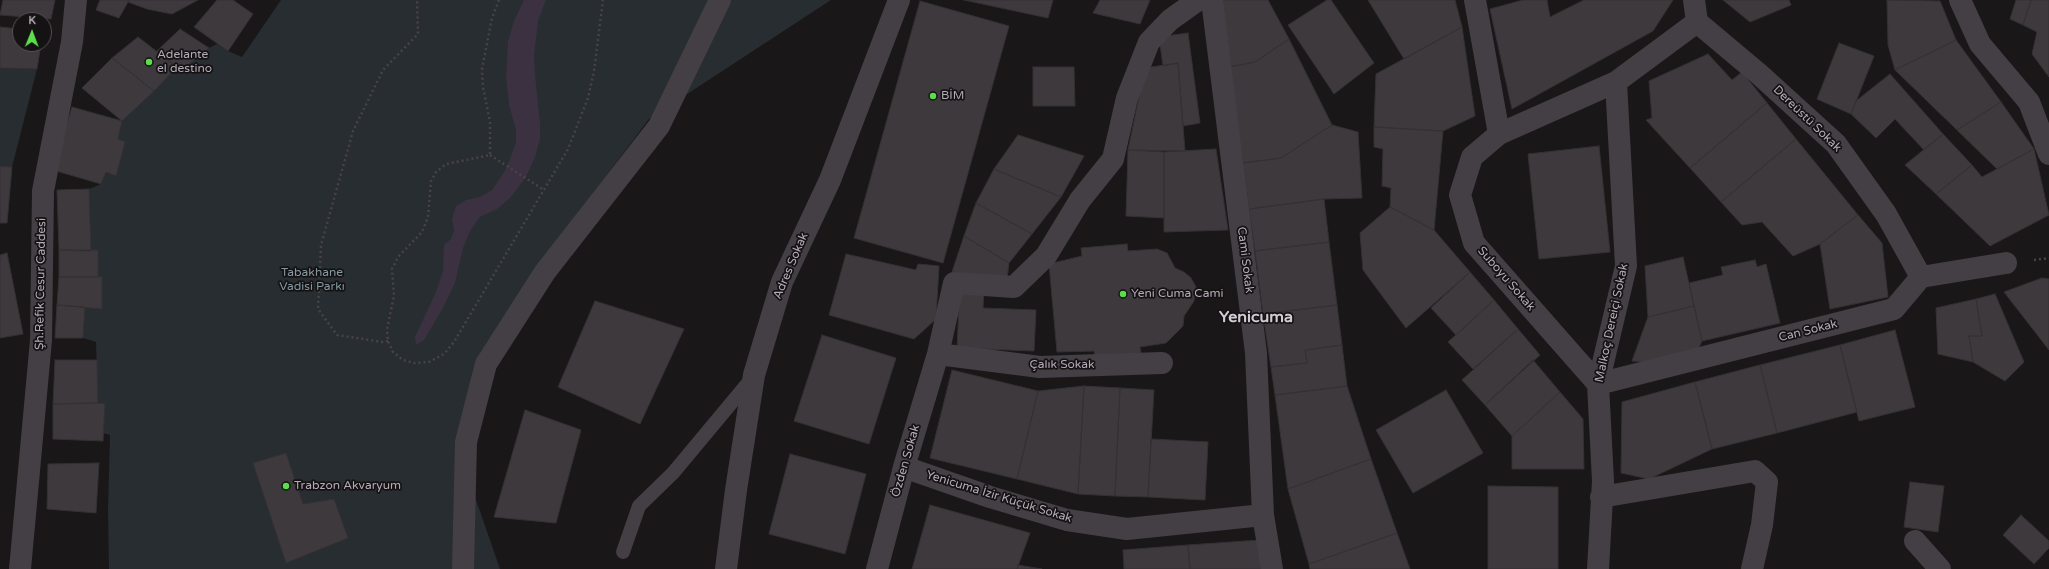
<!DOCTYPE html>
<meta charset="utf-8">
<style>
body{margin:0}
#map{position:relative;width:2049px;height:569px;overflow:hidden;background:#191718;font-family:"Varela Round",sans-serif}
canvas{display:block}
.north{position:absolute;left:12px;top:12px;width:40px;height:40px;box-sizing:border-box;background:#141213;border:1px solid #554f55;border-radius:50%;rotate:1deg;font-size:11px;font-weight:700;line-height:16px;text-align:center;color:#b6aab7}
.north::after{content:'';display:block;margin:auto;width:14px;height:18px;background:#5ade49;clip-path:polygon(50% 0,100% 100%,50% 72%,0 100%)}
</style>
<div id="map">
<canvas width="2049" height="569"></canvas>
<div class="north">K</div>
</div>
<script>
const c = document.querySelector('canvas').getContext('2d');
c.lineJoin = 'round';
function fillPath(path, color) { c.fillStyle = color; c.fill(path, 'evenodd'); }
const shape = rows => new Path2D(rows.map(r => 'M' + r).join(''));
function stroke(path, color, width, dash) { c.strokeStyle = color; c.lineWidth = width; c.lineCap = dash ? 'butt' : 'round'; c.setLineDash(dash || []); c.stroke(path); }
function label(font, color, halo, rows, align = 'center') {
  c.font = font + ' "Varela Round",sans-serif'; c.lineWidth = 3.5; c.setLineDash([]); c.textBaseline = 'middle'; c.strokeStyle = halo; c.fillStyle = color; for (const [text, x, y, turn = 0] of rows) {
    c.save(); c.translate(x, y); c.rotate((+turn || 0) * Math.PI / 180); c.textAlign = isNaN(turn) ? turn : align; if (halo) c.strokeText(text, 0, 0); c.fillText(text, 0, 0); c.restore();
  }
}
fillPath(shape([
 [281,0,831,0,649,119,539,265,480,353,456,442,500,569,109,569,108,509,110,435,103,433,98,403,96,342,83,338,85,307,102,308,102,277,98,277,98,250,91,251,89,189,101,184,106,172,116,176,118,139,122,121,177,67,181,70,209,48,217,44,228,51,242,57],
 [0,68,37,69,12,167,0,166]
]), '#272d30');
fillPath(shape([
 [524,0,546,0,538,21,534,56,535,75,540,123,540,139,535,157,526,177,510,198,497,209,480,217,470,231,463,248,455,283,443,308,424,340,416,345,415,337,436,292,443,271,444,245,451,239,454,230,452,219,456,206,466,200,480,197,492,190,506,169,516,143,516,130,509,105,506,77,508,42,514,21]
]), '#3b3140');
const building = shape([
 [3,0,55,0,51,19,0,15,3,0],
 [100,0,129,0,119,18,96,10,100,0],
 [129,0,198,0,172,14,147,9,128,2,129,0],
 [217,0,233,0,253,14,228,51,194,27,217,0],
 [964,0,1053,0,1048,18,964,0],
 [1100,0,1150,0,1140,24,1093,13,1100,0],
 [1220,0,1268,0,1289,39,1255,62,1229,67,1220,0],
 [1327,0,1331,0,1374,63,1334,94,1288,25,1327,0],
 [1368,0,1455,0,1462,27,1404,59,1368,0],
 [1523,0,1547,0,1550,17,1584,0,1673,0,1653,31,1512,109,1490,9,1523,0],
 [1723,0,1789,0,1791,5,1750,22,1723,0],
 [1887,0,1940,1,1956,40,1895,70,1888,45,1887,0],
 [2016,0,2031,0,2023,25,2010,19,2016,0],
 [2031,0,2049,0,2049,77,2032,54,2037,32,2023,25,2031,0],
 [920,1,1009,26,943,263,854,238,920,1],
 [0,27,20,29,20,44,41,44,37,69,0,68,0,27],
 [1462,27,1475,116,1443,131,1374,127,1376,74,1462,27],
 [180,29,209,48,181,71,157,51,180,29],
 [1188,33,1200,123,1183,126,1178,63,1163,66,1159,37,1188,33],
 [138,37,177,67,154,91,112,58,138,37],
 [1289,39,1332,125,1281,158,1243,163,1229,67,1255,62,1289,39],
 [1956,40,2001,102,1957,130,1895,70,1956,40],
 [1839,43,1874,56,1851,114,1817,99,1839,43],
 [1708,54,1732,80,1742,72,1767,103,1690,168,1646,120,1652,118,1649,81,1708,54],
 [112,58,154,91,122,121,82,88,112,58],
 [1178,63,1185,151,1128,150,1145,68,1178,63],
 [1033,67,1074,67,1075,106,1033,106,1033,67],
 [1890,74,1943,134,1924,150,1895,119,1876,138,1851,114,1856,101,1890,74],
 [2001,102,2034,149,1997,169,1957,130,2001,102],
 [1767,103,1796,139,1721,202,1690,168,1767,103],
 [72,107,122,121,118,139,125,142,116,176,106,172,101,184,53,170,72,107],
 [1332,125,1358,132,1362,198,1324,199,1249,209,1243,163,1281,158,1332,125],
 [1374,127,1443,131,1434,230,1390,207,1391,188,1382,186,1383,149,1374,147,1374,127],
 [1943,134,1972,165,1936,194,1905,165,1943,134],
 [1018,135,1084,156,1061,197,994,169,1018,135],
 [1796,139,1858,215,1820,244,1793,256,1762,222,1742,225,1721,202,1796,139],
 [1599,146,1610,252,1539,259,1528,154,1599,146],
 [1216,149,1228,230,1164,232,1164,152,1216,149],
 [2034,149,2049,215,1990,246,1936,194,1972,165,1982,177,2034,149],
 [1128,150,1164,152,1164,218,1126,216,1128,150],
 [0,166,12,167,7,223,0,223,0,166],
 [994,169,1061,197,1032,234,976,203,994,169],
 [89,189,91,251,59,250,57,190,89,189],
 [1324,199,1329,242,1255,251,1249,209,1324,199],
 [976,203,1032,234,1009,263,964,236,976,203],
 [1390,207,1434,230,1470,272,1406,328,1363,270,1360,233,1390,207],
 [1858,215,1882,243,1888,297,1830,309,1820,244,1858,215],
 [964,236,1009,263,1007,279,952,272,964,236],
 [1329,242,1337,305,1263,314,1255,251,1329,242],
 [1127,244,1128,251,1157,249,1167,253,1175,268,1184,272,1191,278,1196,287,1194,301,1184,316,1183,326,1166,343,1140,347,1141,353,1095,356,1094,351,1057,352,1049,264,1082,256,1081,248,1127,244],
 [59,250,98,250,98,277,59,277,59,250],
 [7,253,23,334,0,338,0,255,7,253],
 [846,254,916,270,918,264,939,266,936,319,914,339,829,315,846,254],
 [1683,257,1694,306,1648,317,1645,266,1683,257],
 [1755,260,1757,267,1766,264,1780,323,1702,341,1689,283,1723,275,1721,267,1755,260],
 [1470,272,1494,300,1456,335,1431,308,1470,272],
 [59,277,102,277,102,309,57,305,59,277],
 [2042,278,2049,279,2049,350,2004,292,2042,278],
 [960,288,984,289,983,308,1036,310,1034,351,957,348,960,288],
 [1995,294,2024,362,2005,381,1973,362,1969,336,1982,336,1976,299,1995,294],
 [1976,299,1982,336,1969,336,1973,362,1938,354,1936,308,1976,299],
 [1494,300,1518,329,1473,369,1448,342,1494,300],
 [595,301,684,329,640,424,558,387,595,301],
 [57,305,85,307,83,338,55,338,57,305],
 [1337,305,1342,345,1305,350,1307,363,1271,367,1263,314,1337,305],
 [1694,306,1702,341,1698,350,1650,362,1632,361,1648,317,1694,306],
 [1518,329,1540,355,1485,405,1462,380,1518,329],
 [1895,330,1915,407,1859,421,1840,345,1895,330],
 [822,335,896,358,869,444,794,421,822,335],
 [1342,345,1347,386,1275,395,1271,367,1307,363,1305,350,1342,345],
 [1840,345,1857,412,1777,433,1760,365,1840,345],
 [55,360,97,360,98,403,53,404,55,360],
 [1533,360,1560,392,1512,436,1485,405,1533,360],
 [1760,365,1777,433,1712,449,1695,382,1760,365],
 [952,370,1038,391,1017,479,930,458,952,370],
 [1695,382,1712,449,1649,479,1621,473,1622,402,1695,382],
 [1084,386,1078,494,1017,479,1038,391,1084,386],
 [1084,386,1120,388,1115,496,1078,494,1084,386],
 [1347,386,1371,459,1288,489,1275,395,1347,386],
 [1120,388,1154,390,1148,497,1115,496,1120,388],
 [1446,390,1483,453,1413,493,1376,430,1446,390],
 [1560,392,1583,419,1584,469,1512,469,1512,436,1560,392],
 [98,403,105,404,103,441,53,439,53,404,98,403],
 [525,410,581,430,556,523,494,517,525,410],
 [1151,439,1208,442,1205,500,1148,497,1151,439],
 [286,453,303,504,334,499,348,538,286,563,253,463,286,453],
 [790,454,866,474,845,554,769,534,790,454],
 [1371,459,1397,533,1309,564,1288,489,1371,459],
 [99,463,96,513,47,509,48,464,99,463],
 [1910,482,1944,486,1938,532,1904,527,1910,482],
 [1488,486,1558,487,1558,569,1488,569,1488,486],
 [930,505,1030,533,1017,569,912,569,930,505],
 [2021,515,2049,541,2049,548,2034,564,2003,535,2021,515],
 [1397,533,1410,569,1310,569,1309,564,1397,533],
 [1260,540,1262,569,1190,569,1188,545,1260,540],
 [1188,545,1190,569,1124,569,1123,550,1188,545],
 [1018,565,1042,569,1017,569,1018,565]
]);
fillPath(building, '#3d393d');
stroke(building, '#343134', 1);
stroke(shape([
 [499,0,492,18,482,69,483,87,490,122,490,155,446,164,436,172,431,181,428,217,422,232,398,257,392,269,394,296,387,329,388,341,393,352,403,360,414,363,429,362,444,354,454,342,568,149,588,98,594,71,603,0],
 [490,155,544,190],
 [2034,260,2049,258],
 [388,341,382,342,337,335,318,309,321,245,353,131,383,70,418,34,417,0]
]), '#494249', 2.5, [2, 3]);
stroke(shape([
 [623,552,639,506,673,473,753,377]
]), '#443f44', 14);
stroke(shape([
 [1212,0,1256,353,1263,515,1272,569],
 [1475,0,1499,134],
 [1694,0,1697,22],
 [1960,0,1980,44,2029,102,2049,154],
 [1697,22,1759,74,1836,144,1886,214,1921,277],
 [1616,82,1499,134,1472,157,1460,195,1474,243,1598,384,1894,309,1921,277,2006,263],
 [938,354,1040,367,1162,363],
 [904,467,990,497,1067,520,1127,529,1263,515],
 [1601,497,1755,471,1767,482,1762,525,1752,569],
 [1915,541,1940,569],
 [463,569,466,442,486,364,545,272,659,126,720,0],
 [726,569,736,490,754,375,782,282,830,180,899,0],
 [877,569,904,467,938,354,954,283,1014,287,1046,256,1080,200,1113,159,1127,98,1149,42,1170,20,1198,0],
 [1598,569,1603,481,1598,384,1626,266,1616,82,1697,22]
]), '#443f44', 22);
stroke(shape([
 [20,569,41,340,43,191,72,42,76,0]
]), '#443f44', 22);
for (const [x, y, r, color] of [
 [149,62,4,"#5ade49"],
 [933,96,4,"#5ade49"],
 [1123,294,4,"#5ade49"],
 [286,486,4,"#5ade49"]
]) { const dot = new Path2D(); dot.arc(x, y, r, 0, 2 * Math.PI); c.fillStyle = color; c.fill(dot); stroke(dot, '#141213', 1.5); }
label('12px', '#b6aab7', '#141213', [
 ["Adelante",157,55],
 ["el destino",157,69],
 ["BİM",941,96],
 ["Yeni Cuma Cami",1131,294],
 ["Trabzon Akvaryum",294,486]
], 'left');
label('12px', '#b6aab7', '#141213', [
 ["Dereüstü Sokak",1807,119,44],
 ["Cami Sokak",1245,260,83],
 ["Adres Sokak",791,266,-67],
 ["Suboyu Sokak",1506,279,49],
 ["Şh.Refik Cesur Caddesi",41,284,-89],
 ["Malkoç Dereiçi Sokak",1612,323,-78],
 ["Can Sokak",1808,331,-14],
 ["Çalık Sokak",1062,365],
 ["Özden Sokak",906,461,-74],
 ["Yenicuma İzir Küçük Sokak",999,497,17]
]);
label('12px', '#8498a0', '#141213', [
 ["Tabakhane",312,273],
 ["Vadisi Parkı",312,287]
]);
label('bold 16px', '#d3cbd4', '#141213', [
 ["Yenicuma",1256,318]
]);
</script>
